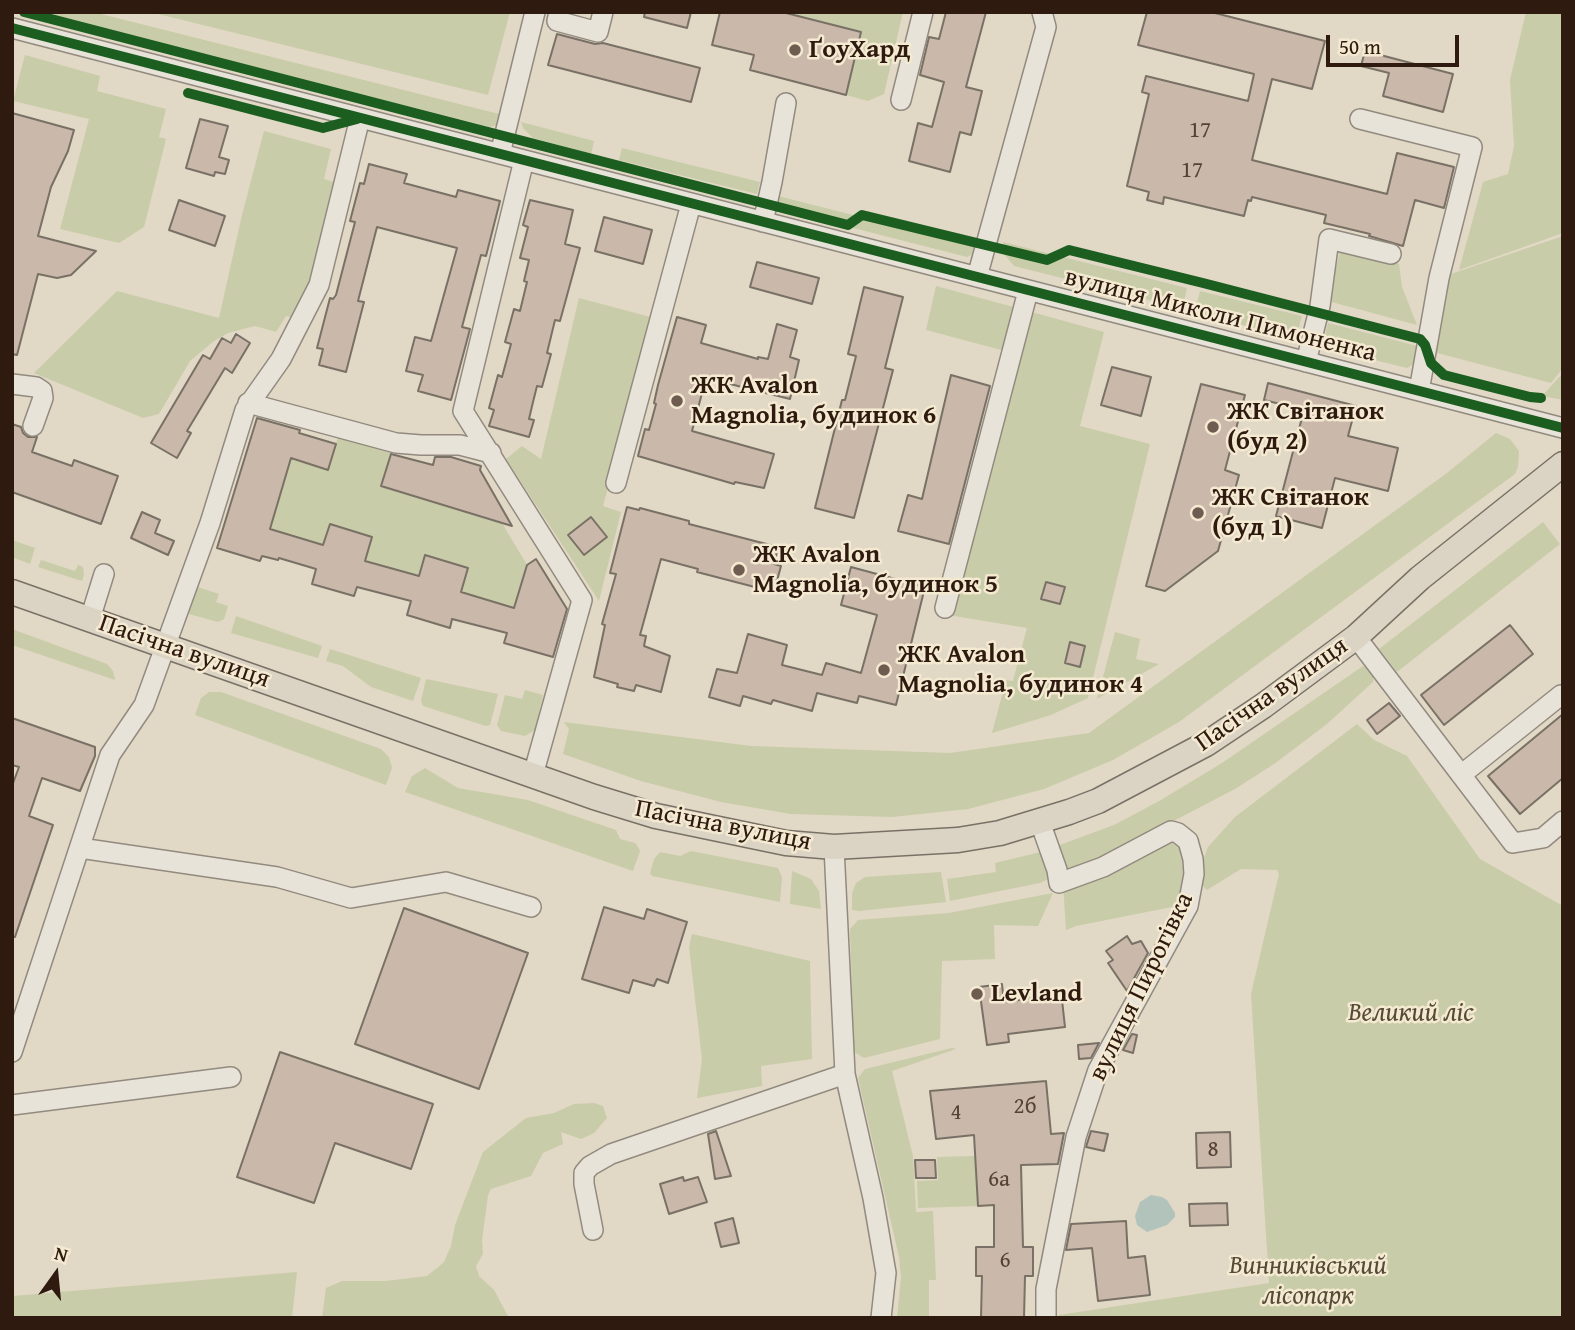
<!DOCTYPE html>
<meta charset="utf-8">
<style>
body{margin:0}
#map{position:relative;width:1575px;height:1330px;overflow:hidden;background:#e1d8c5;font-family:"Gentium Book Plus",serif}
canvas{display:block}
.frame{position:absolute;inset:0;border:14px solid #2e1a0f;pointer-events:none}
.north{position:absolute;left:21px;top:1239px;width:70px;height:70px;-webkit-text-stroke:5px #f4e9d1;paint-order:stroke;rotate:15deg;font-size:19px;font-weight:700;line-height:28px;text-align:center;color:#2e1a0f}
.north::after{content:'';display:block;margin:auto;width:24px;height:32px;background:#2e1a0f;clip-path:polygon(50% 0,100% 100%,50% 72%,0 100%)}
.scale{position:absolute;left:1326px;top:35px;width:133px;height:32px;box-sizing:border-box;border:4px solid #2e1a0f;border-top:0;padding-left:9px;font-size:21px;line-height:24px;white-space:nowrap;color:#2e1a0f;-webkit-text-stroke:5px #f4e9d1;paint-order:stroke}
</style>
<div id="map">
<canvas width="1575" height="1330"></canvas>
<div class="frame"></div>
<div class="north">N</div>
<div class="scale">50 m</div>
</div>
<script>
const c = document.querySelector('canvas').getContext('2d');
c.lineJoin = 'round';
function fillPath(path, color) { c.fillStyle = color; c.fill(path, 'evenodd'); }
const shape = rows => new Path2D(rows.map(r => 'M' + r).join(''));
function stroke(path, color, width, dash) { c.strokeStyle = color; c.lineWidth = width; c.lineCap = dash ? 'butt' : 'round'; c.setLineDash(dash || []); c.stroke(path); }
function label(font, color, halo, rows, align = 'center') {
  c.font = font + ' "Gentium Book Plus",serif'; c.lineWidth = 5; c.setLineDash([]); c.textBaseline = 'middle'; c.strokeStyle = halo; c.fillStyle = color; for (const [text, x, y, turn = 0] of rows) {
    c.save(); c.translate(x, y); c.rotate((+turn || 0) * Math.PI / 180); c.textAlign = isNaN(turn) ? turn : align; if (halo) c.strokeText(text, 0, 0); c.fillText(text, 0, 0); c.restore();
  }
}
fillPath(shape([
 [38,12,93,12,503,115,497,125,490,127],
 [150,12,510,12,488,95],
 [782,12,903,12,884,94,868,101,846,95,861,32],
 [1526,12,1563,12,1563,233,1459,270,1483,182,1508,174,1514,146,1510,80],
 [25,55,100,76,97,91,166,109,159,137,166,139,144,227,119,243,60,229,89,119,13,101],
 [521,122,594,141,591,154,533,138,523,128],
 [264,131,331,149,324,179,337,183,311,285,293,318,286,316,276,332,255,326,228,333,214,341,190,361,159,414,143,418,34,373,117,291,219,318,242,215],
 [622,148,760,182,757,194,619,160],
 [778,196,979,247,978,251,967,257,775,208],
 [1563,236,1563,368,1551,383,1426,350,1439,278],
 [1003,242,1187,288,1183,305,1177,307,1014,266,1005,255],
 [1340,251,1399,264,1402,287,1417,325,1328,301],
 [936,286,1017,308,1005,351,926,330],
 [1200,291,1302,316,1296,338,1202,315,1196,307],
 [579,298,654,318,603,506,621,512,599,601,506,459,522,446,541,459],
 [1028,311,1104,332,1080,426,1150,444,1088,698,1051,715,992,733,1006,680,1013,681,1027,628,948,615],
 [1328,323,1421,347,1416,363,1407,368,1322,347],
 [1563,373,1563,400,1542,396],
 [1496,433,1510,439,1519,451,1518,467,1515,474,1179,722,1113,760,1044,789,968,809,892,817,791,814,721,802,641,781,563,754,569,729,564,722,751,746,950,753,1089,733,1447,473],
 [338,437,391,453,381,486,502,523,527,565,514,608,460,593,425,556,419,576,365,561,372,537,330,524,323,545,270,529,291,458,328,469],
 [1543,522,1560,544,1397,672,1379,649],
 [12,540,35,548,30,564,12,557],
 [41,560,75,571,78,565,83,567,84,575,82,581,38,567],
 [198,587,219,594,216,602,228,606,224,619,218,622,189,614,186,609,193,590],
 [236,616,322,646,318,658,231,633],
 [12,629,107,664,113,671,115,680,12,645],
 [1115,632,1140,639,1136,659,1159,664,1097,699],
 [330,649,421,678,413,701,371,687,343,666,326,661],
 [1363,666,1368,668,1374,675,1373,682,1327,724,1274,764,1235,789,1083,868,1069,870,1065,866,1057,846,1114,825,1161,800,1222,763],
 [426,679,498,694,490,725,486,726,423,706,421,701],
 [525,690,543,695,535,730,525,736,501,731,497,725,505,695,522,699],
 [209,692,221,692,381,749,389,757,392,768,386,785,195,715,201,698],
 [1357,724,1374,740,1407,756,1480,859,1563,906,1563,1318,1059,1318,1059,1315,1269,1283,1251,994,1279,874,1277,870,1241,869,1207,890,1201,884,1201,866,1208,847,1235,817],
 [425,768,458,788,528,800,616,830,620,839,635,843,638,847,640,851,633,871,405,792,412,776],
 [1168,838,1180,841,1188,853,1187,904,1076,926,1066,930,1063,884],
 [691,851,778,868,782,877,780,902,652,876,650,873,654,859,660,852,680,856],
 [1045,851,1050,873,1048,879,1040,883,950,901,947,879,996,872,995,863],
 [792,871,811,879,819,891,821,909,790,904],
 [941,872,946,902,859,911,852,910,852,893,856,883,865,877],
 [1053,893,1038,926,994,925,995,959,942,961,940,1039,864,1058,854,1052,850,929,858,920,949,913],
 [692,934,810,961,812,1059,761,1066,762,1086,697,1098,702,1059,689,947],
 [952,1048,956,1049,892,1071,913,1156,916,1212,933,1211,936,1280,929,1280,929,1318,897,1318,901,1278,899,1257,858,1078,865,1069],
 [594,1103,603,1106,607,1118,594,1133,581,1139,561,1132,563,1144,543,1153,531,1176,491,1189,488,1195,482,1240,483,1254,476,1266,479,1276,494,1290,509,1318,322,1318,326,1288,342,1281,386,1281,427,1276,437,1268,444,1262,451,1246,455,1225,483,1152,526,1118,554,1113,574,1104],
 [975,1156,978,1206,918,1208,917,1181,938,1180,937,1157],
 [297,1272,292,1318,12,1318,12,1296]
]), '#c9cca8');
fillPath(shape([
 [1151,1195,1162,1197,1167,1200,1175,1213,1175,1217,1167,1225,1147,1232,1137,1225,1135,1216,1140,1202]
]), '#b1c3bb');
const building = shape([
 [645,12,691,12,687,28,644,17,645,12],
 [720,12,782,12,861,32,846,95,750,70,754,55,712,45,720,12],
 [946,12,986,12,966,87,982,91,971,135,960,132,950,172,909,161,918,123,932,127,944,82,920,75,929,37,939,39,946,12],
 [1147,12,1211,12,1325,41,1312,89,1272,79,1252,160,1387,194,1397,153,1454,167,1444,208,1415,200,1403,246,1369,236,1370,234,1324,223,1326,215,1252,197,1251,201,1248,200,1244,216,1164,197,1163,204,1147,200,1149,192,1127,186,1149,94,1142,92,1146,76,1248,101,1254,74,1138,45,1147,12],
 [557,34,595,44,603,43,700,68,691,102,548,65,557,34],
 [1365,51,1453,74,1443,112,1383,96,1389,73,1361,66,1365,51],
 [12,113,74,130,68,151,51,187,38,236,96,251,71,275,57,278,38,274,17,355,12,354,12,113],
 [200,119,228,126,219,157,229,160,225,174,215,172,214,176,186,168,200,119],
 [369,164,407,174,404,183,456,197,458,190,500,201,486,256,481,255,462,327,470,329,451,400,418,391,423,375,406,371,415,337,431,341,457,248,377,227,358,301,364,302,346,372,319,365,323,349,317,348,330,298,333,299,336,295,355,222,350,221,360,183,364,184,369,164],
 [179,200,225,216,215,246,169,230,179,200],
 [530,200,573,210,565,244,580,248,560,321,555,320,547,353,551,354,542,387,537,386,533,402,529,419,534,420,529,437,489,426,494,410,489,408,498,375,502,377,511,344,505,342,514,309,520,311,527,282,524,281,529,260,520,258,528,227,523,225,530,200],
 [604,217,652,230,643,264,595,251,604,217],
 [757,262,819,278,812,304,750,287,757,262],
 [864,287,903,297,885,368,893,370,854,518,815,508,842,400,845,400,856,356,848,354,864,287],
 [677,317,706,325,701,343,758,359,758,357,768,359,777,324,797,330,790,357,799,360,790,399,706,378,692,431,774,454,764,488,735,482,734,484,638,456,645,429,649,430,656,404,654,403,658,385,677,317],
 [236,334,250,343,232,373,225,368,187,431,191,433,177,458,151,443,203,355,210,359,222,338,231,343,236,334],
 [1112,367,1151,377,1141,416,1101,405,1112,367],
 [951,375,990,386,949,544,898,531,908,495,922,499,951,375],
 [1268,383,1356,406,1348,436,1398,448,1388,491,1335,478,1322,528,1276,516,1304,410,1264,400,1268,383],
 [1201,384,1245,395,1225,470,1239,475,1218,551,1165,591,1146,586,1201,384],
 [257,418,300,430,299,433,336,444,328,470,291,458,270,529,323,545,330,524,372,537,365,561,419,576,425,555,468,568,461,592,514,608,527,565,536,559,567,609,553,657,504,643,507,633,452,619,450,628,407,615,411,601,357,587,354,596,312,584,316,569,279,558,278,560,262,556,260,561,217,548,257,418],
 [12,424,21,427,23,433,28,437,37,437,32,452,72,466,74,460,118,476,101,524,12,492,12,424],
 [391,454,433,465,435,457,451,457,481,466,480,470,512,526,381,486,391,454],
 [627,507,639,510,640,508,689,521,689,524,778,547,774,564,781,566,774,592,697,572,698,569,661,559,640,635,646,636,644,646,670,656,661,692,636,685,634,691,617,687,618,684,594,677,605,625,602,624,616,574,610,573,627,507],
 [142,512,160,520,155,533,174,541,168,555,131,538,142,512],
 [591,517,607,537,584,555,568,535,591,517],
 [851,567,925,587,896,705,859,696,857,703,817,693,812,711,773,700,771,704,743,696,740,706,709,697,717,669,737,673,748,634,787,645,782,665,822,675,826,663,861,673,877,615,841,605,851,567],
 [1046,582,1065,587,1060,604,1041,599,1046,582],
 [1510,625,1533,654,1444,725,1421,695,1510,625],
 [1070,642,1085,646,1080,667,1065,663,1070,642],
 [1389,703,1400,716,1377,734,1367,720,1389,703],
 [1563,714,1563,778,1520,814,1488,776,1563,714],
 [12,718,95,747,95,756,80,791,42,778,29,816,53,825,15,937,12,937,12,786,19,767,12,765,12,718],
 [604,907,644,919,647,909,687,922,668,983,657,979,654,986,633,980,629,993,582,979,604,907],
 [404,908,528,953,479,1089,355,1044,404,908],
 [1127,936,1132,944,1141,941,1148,953,1127,991,1108,963,1113,960,1106,951,1127,936],
 [1002,984,1004,1002,1056,995,1056,1001,1062,1000,1065,1027,1008,1034,1009,1042,987,1045,979,987,1002,984],
 [1132,1034,1137,1035,1133,1053,1123,1050,1132,1034],
 [1099,1043,1091,1058,1079,1059,1078,1045,1099,1043],
 [280,1052,433,1104,411,1169,335,1143,314,1203,237,1177,280,1052],
 [1046,1081,1051,1134,1064,1133,1058,1164,1021,1165,1023,1247,1033,1247,1033,1276,1025,1276,1024,1318,981,1318,982,1276,976,1276,976,1247,994,1247,994,1205,978,1206,974,1135,936,1139,930,1091,1046,1081],
 [716,1131,731,1176,715,1179,708,1134,716,1131],
 [1091,1131,1108,1134,1104,1151,1086,1147,1091,1131],
 [1230,1132,1231,1167,1197,1168,1196,1133,1230,1132],
 [915,1160,935,1160,936,1178,916,1178,915,1160],
 [683,1177,684,1181,698,1177,707,1202,669,1214,660,1184,683,1177],
 [1227,1203,1228,1225,1190,1226,1189,1204,1227,1203],
 [733,1218,739,1243,721,1247,715,1223,733,1218],
 [1126,1221,1128,1258,1145,1256,1150,1295,1098,1301,1092,1248,1066,1250,1071,1224,1126,1221]
]);
fillPath(building, '#cab8aa');
stroke(building, '#797166', 2);
const minor = shape([
 [559,12,557,21,598,32,603,12],
 [12,28,1563,428],
 [901,100,923,12],
 [1360,119,1472,147,1439,278,1419,391],
 [500,154,535,12],
 [524,160,463,411,582,600,533,775],
 [763,222,772,182,786,103],
 [977,277,1046,27,1042,12],
 [1306,362,1320,306,1329,239,1391,254],
 [12,384,36,387,42,391,43,398,33,426],
 [248,403,396,443,421,445,460,445,491,453],
 [616,483,691,204],
 [945,608,1028,291],
 [90,619,104,574],
 [1356,637,1513,843,1543,838,1563,821],
 [1461,775,1561,695,1563,697],
 [1040,822,1057,870,1059,883,1103,867,1171,831,1178,833,1188,841,1193,859,1194,874,1188,906,1098,1070,1076,1137,1046,1289,1046,1318],
 [834,847,845,1074,873,1198,886,1273,881,1318],
 [80,848,277,877,351,898,446,882,531,907],
 [12,1052,110,755,144,705,210,523,245,410,281,359,319,285,360,118],
 [12,1105,231,1077],
 [593,1230,584,1184,584,1173,590,1166,611,1154,845,1074]
]);
const major = shape([
 [12,592,594,797,656,816,786,843,834,847,958,840,1000,833,1069,812,1098,801,1206,744,1263,706,1356,637,1420,578,1563,464]
]);
stroke(minor, '#928a7f', 22);
stroke(major, '#797166', 27);
stroke(minor, '#e8e3d9', 19);
stroke(major, '#dbd3c4', 24);
stroke(shape([
 [24,12,848,225,862,215,1047,260,1069,250,1203,283,1420,339,1425,345,1431,363,1444,375,1530,397,1541,398],
 [12,28,1563,428],
 [188,93,323,128,357,119]
]), '#1b5e20', 10);
for (const [x, y, r, color] of [
 [795,50,7,"#6d5c4f"],
 [677,401,7,"#6d5c4f"],
 [1213,427,7,"#6d5c4f"],
 [1198,513,7,"#6d5c4f"],
 [739,570,7,"#6d5c4f"],
 [884,670,7,"#6d5c4f"],
 [977,994,7,"#6d5c4f"]
]) { const dot = new Path2D(); dot.arc(x, y, r, 0, 2 * Math.PI); c.fillStyle = color; c.fill(dot); stroke(dot, '#f4e9d1', 2.5); }
label('23px', '#554236', null, [
 ["17",1200,131],
 ["17",1192,171],
 ["2б",1025,1107],
 ["4",956,1113],
 ["8",1213,1150],
 ["6а",999,1180],
 ["6",1005,1261]
]);
label('bold 26px', '#2e1a0f', '#f4e9d1', [
 ["ҐоуХард",809,50],
 ["ЖК Avalon",691,386],
 ["Magnolia, будинок 6",691,416],
 ["ЖК Світанок",1227,412],
 ["(буд 2)",1227,442],
 ["ЖК Світанок",1212,498],
 ["(буд 1)",1212,528],
 ["ЖК Avalon",753,555],
 ["Magnolia, будинок 5",753,585],
 ["ЖК Avalon",898,655],
 ["Magnolia, будинок 4",898,685],
 ["Levland",991,994]
], 'left');
label('26px', '#2e1a0f', '#f4e9d1', [
 ["вулиця Миколи Пимоненка",1220,316,14],
 ["Пасічна вулиця",184,652,19],
 ["Пасічна вулиця",1272,695,-35],
 ["Пасічна вулиця",723,826,11],
 ["вулиця Пирогівка",1142,987,-64]
]);
label('italic 26px', '#564c36', '#f4e9d1', [
 ["Великий ліс",1411,1013],
 ["Винниківський",1308,1266],
 ["лісопарк",1308,1296]
]);
</script>
